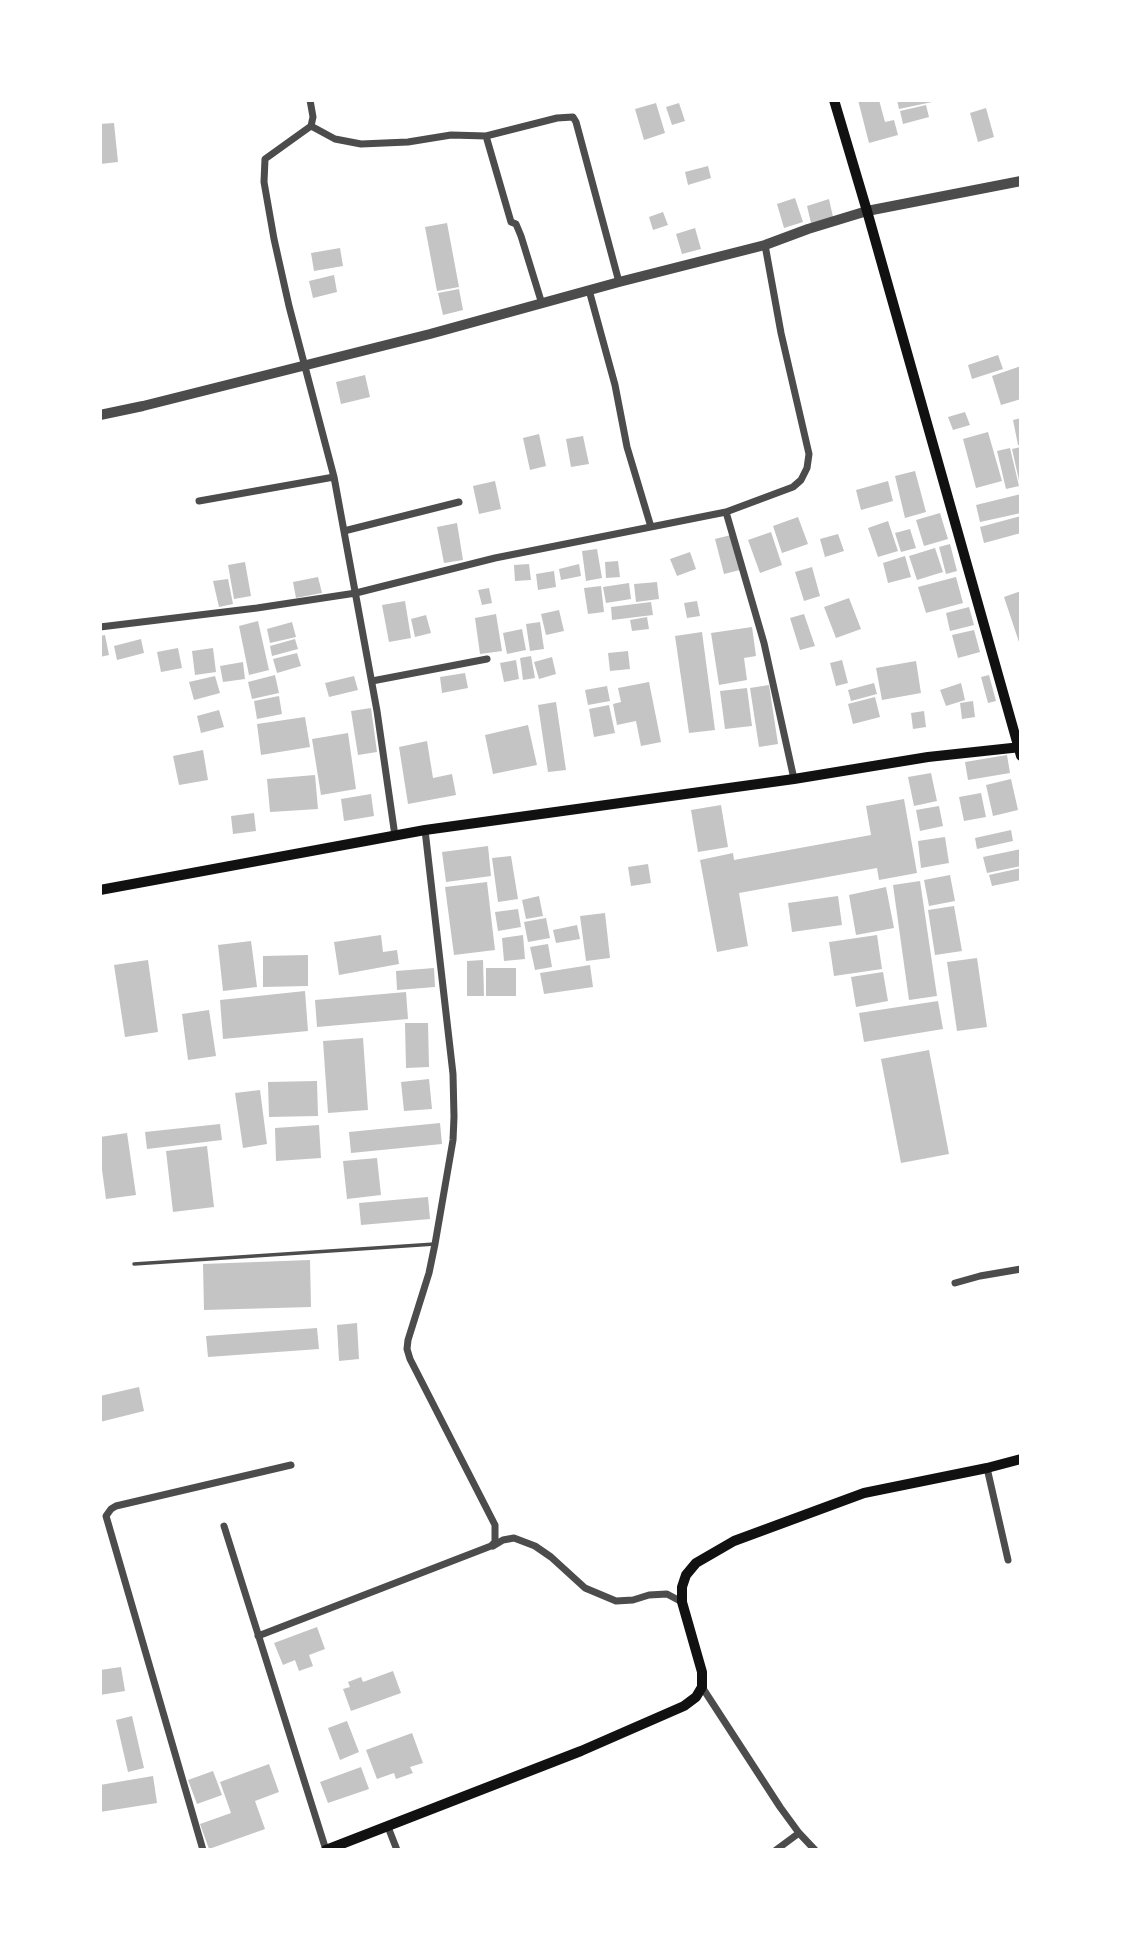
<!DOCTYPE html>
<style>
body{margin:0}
#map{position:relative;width:1121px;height:1950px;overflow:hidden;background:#fff;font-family:"DM Sans",sans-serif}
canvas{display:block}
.frame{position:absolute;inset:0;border:102px solid #fff;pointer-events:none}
</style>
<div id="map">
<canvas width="1121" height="1950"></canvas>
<div class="frame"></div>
</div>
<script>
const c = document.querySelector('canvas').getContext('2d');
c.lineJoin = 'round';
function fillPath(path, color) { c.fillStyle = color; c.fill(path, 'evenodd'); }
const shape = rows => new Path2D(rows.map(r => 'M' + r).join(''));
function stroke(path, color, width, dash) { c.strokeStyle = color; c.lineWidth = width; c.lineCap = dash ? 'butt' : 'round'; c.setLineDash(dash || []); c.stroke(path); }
fillPath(shape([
 [858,100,879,100,885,122,894,120,898,135,869,143],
 [897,100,936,100,937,101,899,109],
 [656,103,665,133,644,140,635,109],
 [679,103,685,121,672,125,666,107],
 [926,105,929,117,903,124,900,111],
 [986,108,994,137,978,142,970,113],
 [114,123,118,162,100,164,100,124],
 [708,166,711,178,688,185,685,172],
 [795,198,803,222,784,228,777,204],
 [829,199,833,217,811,223,807,206],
 [663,212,668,225,653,230,649,217],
 [447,223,459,287,437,291,425,227],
 [695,228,701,249,682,254,676,234],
 [340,248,343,266,314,271,311,253],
 [334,275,337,292,313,298,309,281],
 [459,289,463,310,443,315,438,293],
 [998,355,1003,369,972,379,968,365],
 [1021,366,1021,399,1001,405,992,376],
 [365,375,370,397,341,404,336,382],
 [965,412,970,425,953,430,948,417],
 [1021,418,1021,445,1018,445,1013,420],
 [988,432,1002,481,976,488,963,439],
 [539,434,546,466,530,470,523,438],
 [583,436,589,464,571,467,566,439],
 [1021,447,1021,485,1020,485,1012,449],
 [1010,448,1019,486,1006,489,997,451],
 [915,471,926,512,905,518,895,476],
 [495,481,501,509,479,514,473,486],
 [888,481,893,501,861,510,856,490],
 [1021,494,1021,513,980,522,976,505],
 [940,513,948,539,924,546,916,520],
 [1021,516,1021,533,984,543,980,527],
 [798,517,808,544,782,553,773,526],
 [888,521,898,551,878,557,868,528],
 [457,523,463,560,444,563,437,527],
 [910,529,916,548,901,552,895,533],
 [771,532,782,565,760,573,748,540],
 [838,534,844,551,825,557,820,539],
 [731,535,740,570,724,574,715,539],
 [950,544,957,571,946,574,939,547],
 [935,548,943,572,917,580,909,556],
 [597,549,602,578,586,581,582,551],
 [690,552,696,569,677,576,670,559],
 [905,556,911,577,888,583,883,563],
 [618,561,620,577,606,578,605,562],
 [245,562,251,596,234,599,228,565],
 [529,564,531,580,515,581,514,565],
 [579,564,581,576,561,580,559,569],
 [812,567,820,596,804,601,795,572],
 [554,571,556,587,538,590,536,574],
 [318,577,322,593,296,598,293,582],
 [956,577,963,603,926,613,918,587],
 [228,579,233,604,219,607,213,581],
 [657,582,659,599,636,602,634,584],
 [629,583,631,599,606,603,603,587],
 [601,586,604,612,588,614,584,588],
 [489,588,492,603,482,605,478,590],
 [1021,591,1021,648,1004,597],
 [849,598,861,629,836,638,824,607],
 [405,601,411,638,389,642,382,605],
 [697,601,700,616,687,618,684,603],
 [651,602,653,615,612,620,611,607],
 [969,607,974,625,950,631,946,613],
 [559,610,564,631,546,635,541,614],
 [496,614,502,651,480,654,475,618],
 [804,614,815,646,800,650,790,618],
 [426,615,431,633,415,637,411,619],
 [647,617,649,629,632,631,630,620],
 [258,621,269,670,249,675,239,626],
 [292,622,296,637,270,643,267,629],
 [540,622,544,649,530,651,526,624],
 [752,627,756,656,744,658,747,680,719,685,711,633],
 [522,629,526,650,507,654,503,633],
 [974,630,980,652,958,658,952,635],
 [702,632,715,730,689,733,675,636],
 [105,635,109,655,100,657,100,636],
 [141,639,144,653,117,660,114,646],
 [295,639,298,649,272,656,270,646],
 [178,648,182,668,161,672,157,652],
 [213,648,216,672,195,675,192,651],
 [628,651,630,669,610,671,608,653],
 [297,653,301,666,277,673,273,659],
 [531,656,535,678,523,680,520,658],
 [552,657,556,674,539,679,534,662],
 [516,660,519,679,504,682,500,663],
 [842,660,848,683,836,686,830,663],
 [916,661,921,693,882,700,876,668],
 [243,662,245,679,223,682,220,666],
 [465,673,468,688,442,693,440,677],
 [275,675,279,693,252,699,248,682],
 [989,675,996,701,988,703,981,677],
 [215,676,220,693,194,700,189,682],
 [354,676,358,690,329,697,325,683],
 [649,682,661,742,641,746,636,721,617,725,613,704,621,702,618,688],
 [874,683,877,694,851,701,848,690],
 [961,683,965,700,946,706,940,690],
 [769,685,778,744,759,747,750,688],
 [607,686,610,701,588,705,585,690],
 [747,688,752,726,725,729,720,691],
 [279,696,282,714,257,719,254,701],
 [875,697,880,717,853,724,848,704],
 [973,701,975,717,962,719,960,703],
 [556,702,566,770,548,772,538,705],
 [609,705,615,733,594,737,589,709],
 [371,708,377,752,358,755,351,711],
 [219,710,224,727,201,733,197,716],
 [924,711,926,727,913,729,911,713],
 [305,717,310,747,261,755,257,724],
 [528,725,537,765,493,774,485,735],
 [348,733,356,789,321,795,312,739],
 [427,741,433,778,452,774,456,795,408,804,399,747],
 [203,750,208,780,179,785,173,756],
 [1007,755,1010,773,968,780,965,762],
 [931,773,937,801,914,806,908,777],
 [315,775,318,809,270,812,267,779],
 [1011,779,1018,810,993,816,986,785],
 [981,793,986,817,964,821,959,797],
 [371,794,374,816,344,821,341,799],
 [904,799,917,873,879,880,877,868,739,893,748,946,717,952,700,860,733,853,734,860,871,835,866,806],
 [721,805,728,847,698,852,691,810],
 [939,806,943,826,920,831,916,810],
 [254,813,256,831,233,834,231,816],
 [1011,830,1013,841,977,849,975,838],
 [945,837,949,863,921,868,918,841],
 [488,846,491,876,446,882,442,852],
 [1021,849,1021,866,987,873,983,857],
 [511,856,518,899,498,902,492,858],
 [648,864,651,883,631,886,628,867],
 [1021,868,1021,880,992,886,989,875],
 [950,875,955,901,929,906,924,880],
 [920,881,937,996,909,1000,893,885],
 [487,882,495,950,454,955,445,887],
 [886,887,894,928,856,935,849,895],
 [539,896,543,916,526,919,522,900],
 [838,896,842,925,792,932,788,903],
 [954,906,962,951,935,955,928,910],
 [518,909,521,927,498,931,495,912],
 [605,913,610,958,586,961,580,916],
 [546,918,550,938,528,942,524,922],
 [577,925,580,939,556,943,553,930],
 [381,935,383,952,397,950,399,964,339,975,334,942],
 [523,935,525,959,504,961,502,938],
 [877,935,882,969,834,976,829,942],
 [251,941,257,987,223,991,218,945],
 [548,944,552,967,535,970,530,947],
 [308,955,308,986,263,987,263,956],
 [977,958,987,1027,957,1031,947,962],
 [148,960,158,1032,125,1037,114,965],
 [483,960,484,996,467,996,467,961],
 [590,965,593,987,544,994,540,973],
 [434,968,435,987,397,990,396,971],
 [486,968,516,968,516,996,486,996],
 [883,972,888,1001,856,1007,851,977],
 [305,991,308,1031,223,1039,220,1000],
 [406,992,408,1019,317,1027,315,1000],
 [938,1001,943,1029,864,1042,859,1013],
 [209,1010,216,1056,188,1060,182,1014],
 [405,1023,428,1023,429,1067,406,1068],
 [363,1038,368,1110,328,1113,323,1041],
 [929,1050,949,1154,901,1163,881,1059],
 [429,1079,432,1109,404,1111,401,1082],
 [317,1081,318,1116,269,1117,268,1082],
 [260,1090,267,1144,243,1148,235,1093],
 [440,1123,442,1144,351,1153,349,1132],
 [220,1124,222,1140,147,1149,145,1132],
 [319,1125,321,1158,276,1161,275,1128],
 [127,1133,136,1195,106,1199,100,1155,100,1137],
 [207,1146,214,1207,173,1212,166,1151],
 [377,1158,381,1195,347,1199,343,1161],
 [428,1197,430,1219,361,1225,359,1203],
 [310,1260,311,1307,204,1310,203,1264],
 [357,1323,359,1359,339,1361,337,1325],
 [317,1328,319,1349,208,1357,206,1336],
 [139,1387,144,1411,100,1422,100,1396],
 [317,1627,325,1649,309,1655,313,1666,299,1671,295,1660,283,1665,274,1643],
 [121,1667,125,1691,100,1695,100,1670],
 [393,1671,401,1693,351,1711,343,1689,350,1687,348,1682,361,1677,363,1682],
 [132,1716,144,1768,128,1772,116,1720],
 [347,1721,359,1752,340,1760,328,1728],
 [412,1733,423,1763,410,1767,413,1773,396,1779,394,1773,377,1779,366,1750],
 [269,1764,279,1792,255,1801,265,1829,209,1849,200,1824,231,1813,220,1782],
 [361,1767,369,1789,328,1803,320,1782],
 [213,1771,222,1795,197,1804,188,1780],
 [153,1776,157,1803,100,1812,100,1785]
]), '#c4c4c4');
stroke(shape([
 [134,1264,435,1244]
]), '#4c4c4c', 3.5);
stroke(shape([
 [310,100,313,117,311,126,265,159,264,182,274,239,289,306,334,477,377,711,395,836],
 [311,126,335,139,361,144,408,142,451,135,486,136,557,118,573,117,576,122,619,282],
 [486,136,511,222,516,224,521,236,542,304],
 [589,290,615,385,627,447,651,527],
 [199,501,334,477],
 [726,512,793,487,801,480,807,468,809,454,781,333,765,245],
 [344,531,459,502],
 [100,627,257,608,356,593,495,558,726,512,764,643,794,779],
 [372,681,487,659],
 [955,1283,980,1276,1021,1269],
 [987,1468,1008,1560],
 [224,1526,326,1850],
 [493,1546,503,1540,514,1538,535,1546,551,1557,585,1588,616,1601,633,1600,649,1595,667,1594,682,1602],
 [258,1636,491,1546,495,1542,495,1525,410,1359,407,1349,408,1340,429,1273,435,1244,453,1140,454,1117,453,1074,425,830],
 [702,1687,780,1807,799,1833,815,1850],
 [388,1827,397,1850],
 [203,1850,106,1516,111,1509,116,1506,291,1465],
 [776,1850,799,1833]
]), '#4c4c4c', 7);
stroke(shape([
 [100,415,143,406,430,334,619,282,765,245,808,229,867,211,1021,181]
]), '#4c4c4c', 10);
stroke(shape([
 [834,100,867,211,1021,756],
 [100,890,425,830,794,779,928,757,1021,747],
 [326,1850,581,1751,684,1706,696,1697,702,1687,702,1672,682,1602,682,1587,686,1575,696,1563,734,1541,864,1493,987,1468,1021,1459]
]), '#111', 10);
</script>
